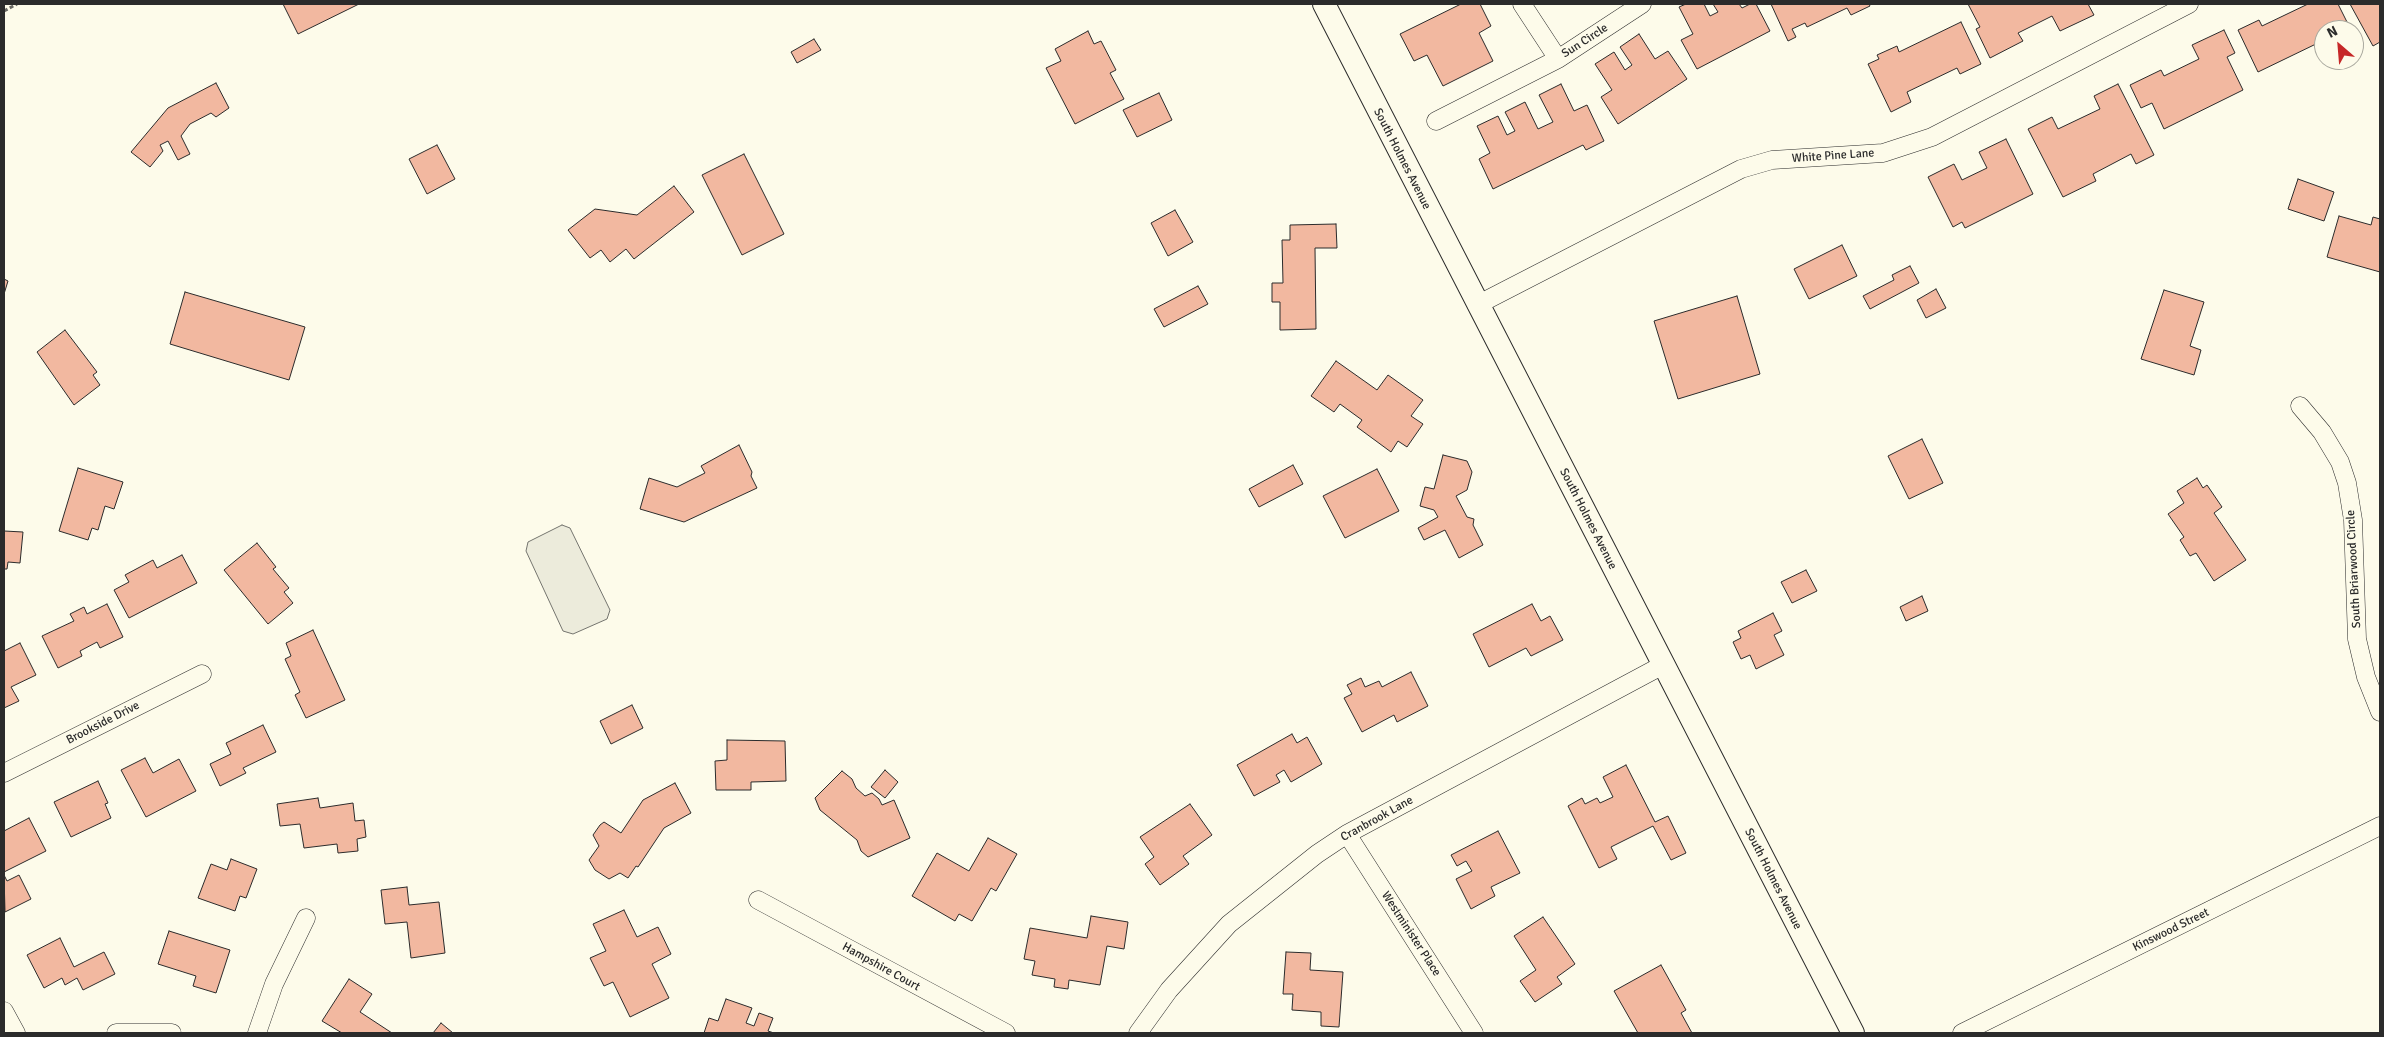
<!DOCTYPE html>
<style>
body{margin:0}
#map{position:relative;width:2384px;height:1037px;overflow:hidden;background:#fdfbea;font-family:Signika,sans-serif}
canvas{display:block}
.frame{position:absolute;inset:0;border:5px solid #2b2b2b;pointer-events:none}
.north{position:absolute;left:2314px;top:20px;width:50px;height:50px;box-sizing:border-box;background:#fdfbea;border:1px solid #a9a89e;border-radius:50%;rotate:333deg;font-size:14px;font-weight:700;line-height:20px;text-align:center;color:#2b2b2b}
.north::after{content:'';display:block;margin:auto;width:18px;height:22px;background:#c62828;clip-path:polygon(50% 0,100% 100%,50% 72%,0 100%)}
</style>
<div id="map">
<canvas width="2384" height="1037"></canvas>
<div class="frame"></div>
<div class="north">N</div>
</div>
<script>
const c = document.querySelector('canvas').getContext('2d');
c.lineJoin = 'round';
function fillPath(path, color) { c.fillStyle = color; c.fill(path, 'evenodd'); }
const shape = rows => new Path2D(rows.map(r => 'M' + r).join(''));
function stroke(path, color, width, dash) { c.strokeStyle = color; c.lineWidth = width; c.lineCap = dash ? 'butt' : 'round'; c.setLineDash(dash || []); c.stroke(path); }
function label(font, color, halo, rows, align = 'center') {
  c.font = font + ' Signika,sans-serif'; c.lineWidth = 4; c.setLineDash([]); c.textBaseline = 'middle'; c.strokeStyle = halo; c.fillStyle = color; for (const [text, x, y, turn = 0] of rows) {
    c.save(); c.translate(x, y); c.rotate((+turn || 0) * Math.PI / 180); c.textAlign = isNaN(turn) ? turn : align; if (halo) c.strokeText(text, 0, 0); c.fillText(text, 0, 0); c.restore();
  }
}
const green = shape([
 [562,525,570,528,610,610,607,619,573,634,563,631,526,551,528,542,562,525]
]);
fillPath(green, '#ecebdb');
stroke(green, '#74746e', 1);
const building = shape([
 [283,4,359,4,298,34,283,4],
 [1461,4,1480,4,1491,26,1479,33,1493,61,1443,86,1427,55,1414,61,1400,34,1461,4],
 [1686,4,1704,4,1710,16,1718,12,1713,4,1739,4,1742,8,1750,4,1756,4,1770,31,1697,69,1681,40,1693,34,1679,7,1686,4],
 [1771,4,1869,4,1870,6,1851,15,1847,8,1807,27,1805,23,1792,29,1796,37,1788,41,1771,4],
 [1968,4,2088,4,2094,15,2060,31,2052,16,2018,33,2023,41,1990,58,1976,29,1980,27,1968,4],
 [2308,4,2338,4,2351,30,2324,30,2324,45,2320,47,2318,43,2258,72,2238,30,2259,20,2262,26,2308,4],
 [2350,4,2380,4,2380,42,2373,46,2350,4],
 [1961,22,1981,64,1960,74,1957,68,1907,92,1911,102,1891,112,1868,64,1879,59,1877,55,1897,46,1899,52,1961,22],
 [2224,30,2235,53,2227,57,2243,90,2164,129,2152,103,2141,108,2130,85,2161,70,2164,76,2199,59,2192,45,2224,30],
 [1088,31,1094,44,1101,41,1116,70,1110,73,1124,99,1075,124,1046,68,1061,61,1055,49,1088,31],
 [1639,34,1655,59,1668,51,1687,79,1618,124,1601,97,1612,90,1595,64,1614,52,1625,70,1632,65,1620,47,1639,34],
 [814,39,821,50,797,63,791,52,814,39],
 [216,83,229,108,216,117,211,113,190,124,181,136,190,154,178,160,168,141,160,145,163,151,150,167,131,152,168,108,216,83],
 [1561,84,1574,111,1587,105,1604,141,1586,150,1583,145,1493,189,1479,159,1490,153,1477,126,1498,116,1507,135,1515,131,1505,112,1525,102,1538,129,1553,122,1539,95,1561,84],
 [2118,84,2154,155,2136,164,2131,154,2093,174,2096,181,2063,197,2028,129,2052,117,2058,129,2100,109,2094,96,2118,84],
 [1159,93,1172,120,1137,137,1123,110,1159,93],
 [2006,139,2033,194,1965,228,1962,222,1953,227,1928,177,1954,164,1962,180,1987,168,1979,152,2006,139],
 [437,145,455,179,427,194,409,159,437,145],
 [744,154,784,234,742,255,702,175,744,154],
 [2298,179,2334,192,2324,221,2288,209,2298,179],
 [674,186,694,212,634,259,626,249,610,262,601,250,590,258,568,230,595,209,637,215,674,186],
 [1175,210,1193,242,1168,256,1151,223,1175,210],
 [2339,216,2371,225,2373,217,2380,219,2380,272,2327,257,2339,216],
 [1336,224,1337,248,1315,248,1316,329,1280,330,1280,302,1272,302,1272,283,1283,283,1282,240,1290,240,1290,225,1336,224],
 [1842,245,1857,276,1809,299,1794,269,1842,245],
 [1910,266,1919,283,1870,309,1863,296,1894,280,1892,275,1910,266],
 [4,279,8,281,4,294,4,279],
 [1198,286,1208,304,1164,327,1154,309,1198,286],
 [1936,289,1946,308,1926,318,1917,300,1936,289],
 [2164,290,2204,302,2190,346,2201,350,2194,375,2141,359,2164,290],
 [185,292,305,327,289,380,170,344,185,292],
 [1737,296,1760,374,1678,399,1654,321,1737,296],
 [65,330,97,372,93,375,100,385,74,405,37,352,65,330],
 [1336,361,1377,390,1388,375,1423,400,1411,416,1423,424,1407,447,1398,441,1391,452,1357,427,1362,420,1340,404,1334,412,1311,396,1336,361],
 [1922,439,1943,483,1909,499,1888,456,1922,439],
 [739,445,752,472,751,476,757,488,684,522,640,509,649,478,677,487,705,473,701,466,739,445],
 [1443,455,1467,461,1472,472,1467,490,1456,496,1467,517,1474,519,1473,525,1483,545,1459,558,1445,530,1424,540,1418,528,1438,517,1434,510,1420,506,1425,487,1434,489,1443,455],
 [1293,465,1303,484,1259,507,1249,489,1293,465],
 [78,468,123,482,114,509,105,506,98,530,92,528,88,540,59,531,78,468],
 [1377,469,1399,511,1345,538,1323,496,1377,469],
 [2197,478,2203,488,2207,485,2222,507,2214,513,2246,560,2214,581,2196,553,2190,556,2180,540,2184,537,2168,514,2184,503,2177,491,2197,478],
 [4,531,23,532,20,563,8,562,7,569,4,569,4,531],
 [257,543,276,567,273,569,289,588,284,592,293,603,268,624,224,570,257,543],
 [182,555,197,583,129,618,114,590,129,582,125,575,153,560,157,568,182,555],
 [1806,570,1817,591,1792,603,1781,582,1806,570],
 [1922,596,1928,611,1906,621,1900,607,1922,596],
 [107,604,123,637,100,648,97,642,80,651,82,656,58,668,42,636,74,621,70,614,84,607,87,614,107,604],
 [1532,604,1541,621,1550,616,1563,640,1531,656,1526,648,1489,667,1473,634,1532,604],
 [1773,613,1782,631,1774,635,1784,655,1756,669,1750,655,1741,659,1733,642,1741,638,1738,631,1773,613],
 [313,630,345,700,306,718,295,695,300,692,285,659,291,656,286,643,313,630],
 [20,643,36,675,11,687,19,701,4,708,4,651,20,643],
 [1411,672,1428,706,1397,722,1394,715,1362,732,1344,698,1352,694,1347,685,1361,678,1365,687,1379,681,1382,687,1411,672],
 [632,705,643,728,611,744,600,721,632,705],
 [263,725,276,752,243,768,246,773,220,786,210,764,231,754,226,743,263,725],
 [1292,734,1297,743,1307,737,1322,764,1291,782,1284,770,1276,775,1280,782,1254,796,1237,765,1292,734],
 [727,740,785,741,786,781,751,782,751,790,716,790,715,761,727,760,727,740],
 [145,758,153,773,179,759,196,791,146,817,121,770,145,758],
 [1626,765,1655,822,1668,816,1686,853,1671,860,1653,826,1611,847,1617,859,1599,868,1568,806,1582,798,1585,804,1597,798,1600,803,1613,797,1603,777,1626,765],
 [885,770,898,782,885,798,871,787,885,770],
 [842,771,852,779,856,788,865,796,872,793,879,799,882,805,894,800,910,838,868,857,861,851,857,840,820,810,815,798,842,771],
 [98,781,108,803,105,804,111,818,71,837,54,802,98,781],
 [675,783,691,813,664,828,638,867,636,866,628,878,620,873,609,879,595,870,589,860,599,846,593,835,600,825,604,822,621,833,643,800,675,783],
 [318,798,320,808,353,803,355,821,364,820,366,837,357,839,358,851,338,853,337,844,304,848,300,824,280,826,277,804,318,798],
 [1190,804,1212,835,1183,856,1189,864,1160,885,1145,864,1154,857,1140,837,1190,804],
 [29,818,46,851,4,872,4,831,29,818],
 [1498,831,1520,873,1491,887,1495,896,1471,909,1456,879,1472,871,1466,861,1457,866,1451,855,1498,831],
 [988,838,1017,854,996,891,991,888,972,921,959,914,955,921,912,896,937,853,969,871,988,838],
 [231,859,257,869,246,898,240,896,235,911,198,898,211,864,227,870,231,859],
 [4,875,7,881,19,875,31,899,5,912,4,875],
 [407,887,409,905,439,902,445,953,411,958,407,922,385,924,381,890,407,887],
 [624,910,637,937,658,927,671,954,652,964,669,998,630,1017,613,982,604,986,590,958,606,951,593,924,624,910],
 [1091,916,1128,922,1124,949,1107,946,1100,985,1069,980,1068,989,1054,987,1055,979,1032,975,1035,961,1024,959,1030,928,1087,938,1091,916],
 [1543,917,1575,964,1557,977,1562,984,1535,1002,1520,981,1536,970,1514,936,1543,917],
 [169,931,230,950,216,993,193,986,196,976,158,964,169,931],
 [60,938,74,967,104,952,115,974,83,990,77,978,65,985,62,978,44,988,27,955,60,938],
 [1286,952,1311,953,1310,970,1343,972,1339,1027,1321,1026,1321,1012,1292,1010,1293,994,1283,994,1286,952],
 [1661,965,1686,1010,1681,1013,1692,1033,1638,1033,1614,991,1661,965],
 [349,979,372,994,360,1012,392,1033,342,1033,322,1021,349,979],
 [726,999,752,1008,746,1023,754,1026,759,1013,773,1018,768,1031,774,1033,704,1033,709,1018,718,1021,726,999],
 [441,1023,453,1033,433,1033,441,1023]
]);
fillPath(building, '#f2b8a0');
stroke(building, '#2b2b2b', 1);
const minor = shape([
 [1522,4,1558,59],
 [1436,121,1558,59,1642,4],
 [1477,305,1741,169,1772,160,1883,153,1932,137,2189,4],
 [2300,406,2322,432,2340,462,2347,483,2353,520,2357,639,2366,677,2380,712],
 [4,773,202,674],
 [1347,834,1474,1033],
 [758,900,1006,1033],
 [4,1011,16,1033],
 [116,1033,172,1033],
 [257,1033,274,984,306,918],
 [1138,1033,1169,990,1229,924,1317,854,1347,834,1663,665],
 [1962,1033,2380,826]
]);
const tertiary = shape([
 [1324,4,1853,1033]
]);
stroke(minor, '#2b2b2b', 19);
stroke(tertiary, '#2b2b2b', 24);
stroke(shape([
 [4,11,17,4]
]), '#6a6964', 3, [4, 2.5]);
stroke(minor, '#fdfbea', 18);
stroke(tertiary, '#fdfbea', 22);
label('12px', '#2b2b2b', '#fdfbea', [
 ["Sun Circle",1585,41,-33],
 ["White Pine Lane",1833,156,-4],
 ["South Holmes Avenue",1402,159,63],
 ["South Holmes Avenue",1588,519,63],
 ["South Briarwood Circle",2354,569,-93],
 ["Brookside Drive",103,723,-27],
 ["Cranbrook Lane",1377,819,-29],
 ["South Holmes Avenue",1773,879,63],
 ["Kinswood Street",2171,930,-26],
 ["Westminister Place",1411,934,57],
 ["Hampshire Court",881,967,29]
]);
</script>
